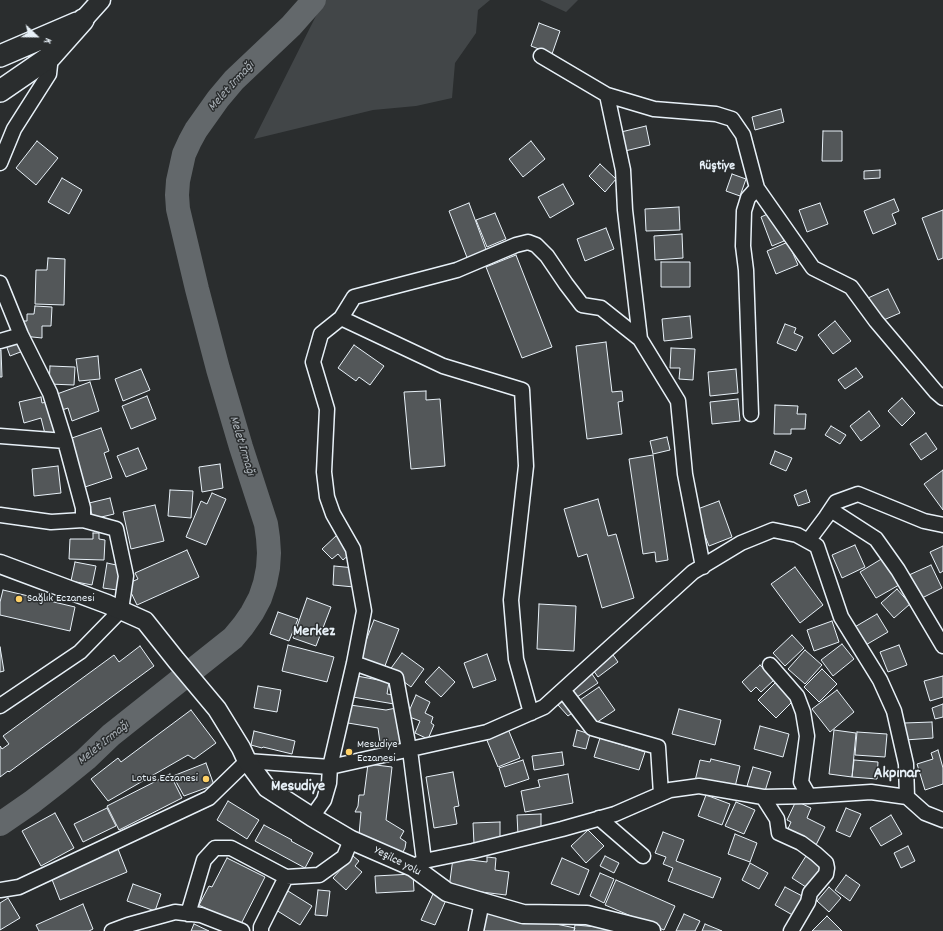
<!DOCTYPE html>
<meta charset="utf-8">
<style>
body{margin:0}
#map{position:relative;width:943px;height:931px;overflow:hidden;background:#2a2d2e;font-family:Dekko,sans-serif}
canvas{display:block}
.north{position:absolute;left:16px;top:16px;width:40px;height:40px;-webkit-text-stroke:3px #2a2d2e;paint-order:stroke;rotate:112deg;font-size:11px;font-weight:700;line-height:16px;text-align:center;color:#e8f1f8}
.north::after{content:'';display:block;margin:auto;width:14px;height:18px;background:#e8f1f8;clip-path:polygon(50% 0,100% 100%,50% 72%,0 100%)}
</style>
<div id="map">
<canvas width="943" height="931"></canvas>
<div class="north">K</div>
</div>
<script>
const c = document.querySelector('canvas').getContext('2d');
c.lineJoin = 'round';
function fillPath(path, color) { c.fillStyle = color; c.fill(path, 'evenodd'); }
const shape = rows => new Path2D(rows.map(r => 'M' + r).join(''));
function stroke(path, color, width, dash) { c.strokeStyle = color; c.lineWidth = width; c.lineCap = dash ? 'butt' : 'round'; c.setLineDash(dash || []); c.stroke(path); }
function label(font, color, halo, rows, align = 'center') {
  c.font = font + ' Dekko,sans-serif'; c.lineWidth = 3; c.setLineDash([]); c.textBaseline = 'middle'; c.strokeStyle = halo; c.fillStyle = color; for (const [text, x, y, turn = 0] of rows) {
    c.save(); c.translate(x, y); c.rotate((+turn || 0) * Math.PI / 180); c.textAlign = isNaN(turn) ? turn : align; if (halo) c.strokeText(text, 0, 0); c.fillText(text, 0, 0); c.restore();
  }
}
fillPath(shape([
 [324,0,490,0,478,10,476,33,455,63,452,98,416,106,373,110,254,139],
 [540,0,578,0,566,12]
]), '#424648');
stroke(shape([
 [0,824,32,802,59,781,86,759,111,735,233,638,243,626,252,613,260,598,265,583,268,568,269,553,268,538,266,524,241,447,218,369,197,289,178,209,177,195,178,181,184,154,190,141,196,130,218,99,234,80,291,26,314,0]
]), '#63686b', 24);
const building = shape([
 [539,23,560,31,552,54,531,46,539,23],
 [781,109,784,122,755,130,752,117,781,109],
 [646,126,650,145,625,151,621,132,646,126],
 [823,131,842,131,842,161,822,161,823,131],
 [37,141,58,158,36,185,16,168,37,141],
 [531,141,545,159,523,177,509,159,531,141],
 [600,164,616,179,605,192,589,176,600,164],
 [880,170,880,178,864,179,864,171,880,170],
 [732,174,746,179,740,196,726,191,732,174],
 [62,178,82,190,69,214,48,202,62,178],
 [563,184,574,204,550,218,538,197,563,184],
 [894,199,899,211,892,214,896,224,873,234,864,211,894,199],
 [469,203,487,252,468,260,449,211,469,203],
 [820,203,828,224,807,232,799,210,820,203],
 [679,207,680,230,646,231,645,209,679,207],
 [943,210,943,258,938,260,922,218,943,210],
 [772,212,784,241,772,246,761,217,772,212],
 [495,213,506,239,487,247,476,220,495,213],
 [606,228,614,249,585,261,577,239,606,228],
 [682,234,683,258,655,260,654,236,682,234],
 [788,242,798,265,776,274,767,251,788,242],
 [516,255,552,347,522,358,486,267,516,255],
 [48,258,65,259,64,305,35,304,36,270,47,270,48,258],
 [661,262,690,262,690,287,661,287,661,262],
 [888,289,900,313,879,322,868,298,888,289],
 [35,306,52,307,51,326,42,326,42,338,23,336,22,321,27,321,27,314,34,314,35,306],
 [690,316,692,338,664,341,662,319,690,316],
 [835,321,851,341,833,354,818,335,835,321],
 [785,324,796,328,794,333,803,337,796,351,777,343,785,324],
 [19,341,23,351,10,356,6,345,19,341],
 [606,342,612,392,622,391,623,401,618,402,622,434,587,439,576,346,606,342],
 [354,345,384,366,370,385,359,377,356,381,338,368,354,345],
 [671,348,695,349,693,380,679,379,680,368,670,368,671,348],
 [0,350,1,350,2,377,0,377,0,350],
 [98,356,100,379,79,381,76,359,98,356],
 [50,366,75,367,74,385,49,384,50,366],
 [856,368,863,377,845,389,838,380,856,368],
 [141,369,150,390,123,401,115,379,141,369],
 [736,369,738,393,710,396,708,372,736,369],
 [90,382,99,411,72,421,68,408,62,410,57,394,90,382],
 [426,391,426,400,440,399,445,466,411,469,404,392,426,391],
 [147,396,156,419,131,429,122,406,147,396],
 [41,397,42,403,51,401,60,434,46,438,41,418,24,423,19,402,41,397],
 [902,398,915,413,902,426,888,411,902,398],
 [738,399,740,421,712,424,710,402,738,399],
 [775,405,798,406,797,414,806,414,805,429,791,429,791,434,774,434,775,405],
 [869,411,880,426,861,441,850,426,869,411],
 [831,426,846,435,840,444,825,435,831,426],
 [101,428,109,451,104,453,112,478,85,487,69,439,101,428],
 [926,433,937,449,921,460,910,444,926,433],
 [667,437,670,450,653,454,650,441,667,437],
 [138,448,147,469,126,477,117,456,138,448],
 [775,451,792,458,786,471,770,464,775,451],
 [653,455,668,560,656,562,655,552,643,554,629,459,653,455],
 [220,464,223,488,202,492,199,467,220,464],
 [58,466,61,493,34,496,32,469,58,466],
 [943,470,943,510,924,484,943,470],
 [170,490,193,491,191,518,168,516,170,490],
 [806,490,810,502,798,506,794,495,806,490],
 [212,493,226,499,206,545,186,537,201,501,207,504,212,493],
 [110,498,114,514,93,519,89,503,110,498],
 [598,499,608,536,616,534,634,598,602,608,587,554,578,557,564,509,598,499],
 [719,501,732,537,709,546,695,510,719,501],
 [155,505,164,541,131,549,123,512,155,505],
 [93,533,99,533,99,539,105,540,104,560,69,559,70,539,93,539,93,533],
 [337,535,352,552,343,560,338,554,332,559,322,549,337,535],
 [855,545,865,567,842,578,832,555,855,545],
 [943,546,943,571,940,573,930,552,943,546],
 [187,550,199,577,137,605,127,584,138,579,135,573,187,550],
 [883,558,899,585,876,598,860,572,883,558],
 [75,562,96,566,92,585,71,581,75,562],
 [107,563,121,566,117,590,103,588,107,563],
 [931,565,942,588,920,599,909,575,931,565],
 [334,566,355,568,354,587,333,585,334,566],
 [795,567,823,605,800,623,771,584,795,567],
 [897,589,910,604,894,618,881,603,897,589],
 [3,590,75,607,70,631,0,615,0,602,3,590],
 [307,598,331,607,316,646,293,638,307,598],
 [539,604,576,606,574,651,537,649,539,604],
 [278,612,298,619,289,641,270,634,278,612],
 [877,614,888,632,864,646,853,628,877,614],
 [374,620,399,629,383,671,358,661,374,620],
 [832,621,839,642,814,651,807,630,832,621],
 [792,635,804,648,785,666,773,653,792,635],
 [842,644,854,659,833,676,821,660,842,644],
 [288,645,334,657,327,682,282,671,288,645],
 [899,645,907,665,888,672,880,652,899,645],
 [140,646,154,666,9,772,8,771,0,777,0,746,2,749,9,744,3,736,114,655,119,662,140,646],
 [0,647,4,671,0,672,0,647],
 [805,650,822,665,805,684,788,669,805,650],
 [611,652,618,662,598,677,591,667,611,652],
 [402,653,424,669,411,687,389,671,402,653],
 [487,654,496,680,473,688,464,663,487,654],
 [760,665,774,680,761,692,756,687,751,692,742,682,760,665],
 [439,667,455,682,441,697,425,682,439,667],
 [822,669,837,684,819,702,804,687,822,669],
 [590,671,598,683,577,697,569,685,590,671],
 [357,676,389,682,387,694,395,695,394,704,353,697,357,676],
 [943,676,943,697,930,701,924,681,943,676],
 [776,682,794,700,776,718,758,700,776,682],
 [258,686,281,690,277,712,254,708,258,686],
 [599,687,615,710,593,725,577,702,599,687],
 [837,690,854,712,830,732,812,709,837,690],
 [416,695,430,702,425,713,433,717,431,723,434,725,428,739,415,733,420,721,407,716,416,695],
 [565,699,575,711,568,716,558,705,565,699],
 [943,704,943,717,935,719,932,708,943,704],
 [350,705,386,710,396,708,401,746,381,750,378,728,348,723,350,705],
 [679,709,721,720,715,745,672,734,679,709],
 [191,710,216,743,194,759,188,755,108,801,91,779,118,758,121,762,191,710],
 [932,722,933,738,905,740,904,723,932,722],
 [760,726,789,734,783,757,754,749,760,726],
 [508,729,520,758,498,767,486,738,508,729],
 [577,730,590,734,586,749,573,746,577,730],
 [834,730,856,733,852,777,829,774,834,730],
 [254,731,295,741,292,754,263,747,262,748,251,745,254,731],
 [857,732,887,734,885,757,855,755,857,732],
 [600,738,645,752,639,770,594,757,600,738],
 [938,750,943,768,943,784,925,790,917,764,933,759,931,753,938,750],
 [562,752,564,765,534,770,532,756,562,752],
 [711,759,740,766,734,791,695,781,700,760,710,762,711,759],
 [523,760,529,779,505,787,499,768,523,760],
 [854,760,878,762,877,779,852,777,854,760],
 [206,763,214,785,184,796,173,776,206,763],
 [368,764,392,767,386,820,404,831,400,838,406,842,405,848,400,858,359,835,361,812,355,812,358,806,359,795,364,795,368,764],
 [753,767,771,772,765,791,747,786,753,767],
 [453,772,459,806,454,807,457,824,434,828,426,777,453,772],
 [170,774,182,798,119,830,107,806,170,774],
 [568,774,573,803,525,812,521,791,540,787,538,780,568,774],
 [706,795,730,804,722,825,698,816,706,795],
 [228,801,259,820,247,839,217,820,228,801],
 [796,801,811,808,807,818,825,827,816,845,787,831,791,822,787,820,796,801],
 [736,802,755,810,744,834,725,826,736,802],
 [107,808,116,826,83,842,74,824,107,808],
 [846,808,861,814,850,837,836,831,846,808],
 [55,813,74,848,41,866,22,831,55,813],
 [541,814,541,834,518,835,517,815,541,814],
 [891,815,902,834,881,846,870,828,891,815],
 [500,822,500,843,474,844,473,823,500,822],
 [264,825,292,840,291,841,313,853,305,868,255,841,264,825],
 [588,830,604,846,586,863,571,846,588,830],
 [663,832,684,840,676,861,721,878,713,898,668,881,673,868,663,864,666,857,655,853,663,832],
 [735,834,757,843,750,862,728,854,735,834],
 [908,846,915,861,901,868,894,853,908,846],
 [118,849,127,872,60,900,51,877,118,849],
 [353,856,359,861,355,866,362,872,346,890,333,878,353,856],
 [605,856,619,863,614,873,600,866,605,856],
 [806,856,823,866,809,889,792,878,806,856],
 [487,857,496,858,495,870,509,872,506,895,449,888,453,858,487,862,487,857],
 [227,858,265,877,240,926,199,905,209,886,212,887,227,858],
 [562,858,589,870,579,895,551,884,562,858],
 [750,863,768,873,759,889,742,880,750,863],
 [600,873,614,879,604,903,590,896,600,873],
 [413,874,414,891,376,893,375,876,413,874],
 [846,875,860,885,850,901,835,890,846,875],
 [616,880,675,906,664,930,605,905,616,880],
 [133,884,161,894,155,911,127,901,133,884],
 [785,887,806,898,796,917,775,905,785,887],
 [829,887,841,898,829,912,817,901,829,887],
 [318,890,330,891,327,916,315,915,318,890],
 [288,891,312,906,300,925,276,910,288,891],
 [433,894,446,900,435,925,421,920,433,894],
 [8,898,20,918,0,930,0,903,8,898],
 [83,904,93,929,89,931,39,931,36,925,83,904],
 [485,909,575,928,574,931,480,931,485,909],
 [684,914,700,921,695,931,676,931,684,914],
 [827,916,842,931,812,931,827,916],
 [194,924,209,931,191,931,194,924],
 [705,924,722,931,702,931,705,924],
 [575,925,610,928,610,931,574,931,575,925]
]);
fillPath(building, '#535759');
stroke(building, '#e8f1f8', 1);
const minor = shape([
 [541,56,607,95,654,109,716,114,732,119,743,135,757,188,813,268,851,287,876,321,936,392,943,398],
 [607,95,623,170,625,210,640,339],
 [0,163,14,129,49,74,51,56],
 [0,283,21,335,50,393,65,441,83,508,83,520],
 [341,318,443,366,522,390,526,466,511,600,516,659,531,713],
 [0,341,21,335],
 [751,414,746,270,743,246,744,211,748,198,757,188],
 [0,436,65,441],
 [831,510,876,539,898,570,943,646],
 [0,515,51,522,83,520,116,529,126,576,121,610,80,652,0,706],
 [808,541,826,517,836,502,858,494,924,521,943,525],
 [354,663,396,678,409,749,410,750,424,861],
 [770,665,797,696,803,712,807,736,801,782,809,796],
 [563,690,592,728,658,747,661,794],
 [763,797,777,819,779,833,801,843,816,854,826,863,827,868,826,874,810,893,808,902,791,931],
 [312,817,324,800,329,783,330,767,354,663,364,611,353,549,333,514,327,497,324,472,327,409,313,362,321,334,341,318,354,297,457,270,516,245,528,242,536,245,547,256,566,284,582,305,601,308,640,339,678,401,685,474,703,567],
 [599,818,643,856],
 [413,867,424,861,473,851,562,829,615,814,670,790,699,786,763,797,809,796,871,792,907,797,925,813,943,820],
 [0,890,19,887,209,798,247,761,330,767,487,732,544,707,693,572,741,543,773,530,797,535,817,546,841,617,880,680,894,711,906,764,907,797],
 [188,914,204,860,215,848,231,848,286,877,319,875,344,857,351,840],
 [112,931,128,925,175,912,201,915,242,931],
 [261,931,261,927,286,877],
 [476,931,482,902]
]);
const major = shape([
 [83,20,101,0],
 [0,564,107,604,145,621,176,660,217,709,241,748,247,761,267,788,312,817,351,840,413,867,447,892,523,914,587,915,651,931]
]);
const highway = shape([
 [0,56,77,23],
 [0,91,51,56,83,20]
]);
stroke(minor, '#e8f1f8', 17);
stroke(major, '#e8f1f8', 21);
stroke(highway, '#e8f1f8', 24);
stroke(minor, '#2a2d2e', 14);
stroke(major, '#2a2d2e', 18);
stroke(highway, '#2a2d2e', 21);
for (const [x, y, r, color] of [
 [19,599,4,"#ffd166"],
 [349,752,4,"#ffd166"],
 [206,779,4,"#ffd166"]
]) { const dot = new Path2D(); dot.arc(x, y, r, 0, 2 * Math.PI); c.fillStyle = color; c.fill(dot); stroke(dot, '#2a2d2e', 1.5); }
label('12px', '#e8f1f8', '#2a2d2e', [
 ["Sağlık Eczanesi",27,599],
 ["Mesudiye",357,745],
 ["Eczanesi",357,759],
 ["Lotus Eczanesi",198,779,"right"]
], 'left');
label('12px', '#e8f1f8', '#2a2d2e', [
 ["Yeşilce yolu",397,862,27]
]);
label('italic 13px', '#acb3b9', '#2a2d2e', [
 ["Melet Irmağı",232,87,-48],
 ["Melet Irmağı",241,446,73],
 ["Melet Irmağı",104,744,-39]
]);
label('bold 13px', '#e8f1f8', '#2a2d2e', [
 ["Rüştiye",717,167]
]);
label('bold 16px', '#e8f1f8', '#2a2d2e', [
 ["Merkez",314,633],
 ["Akpınar",897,775],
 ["Mesudiye",298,788]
]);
</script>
